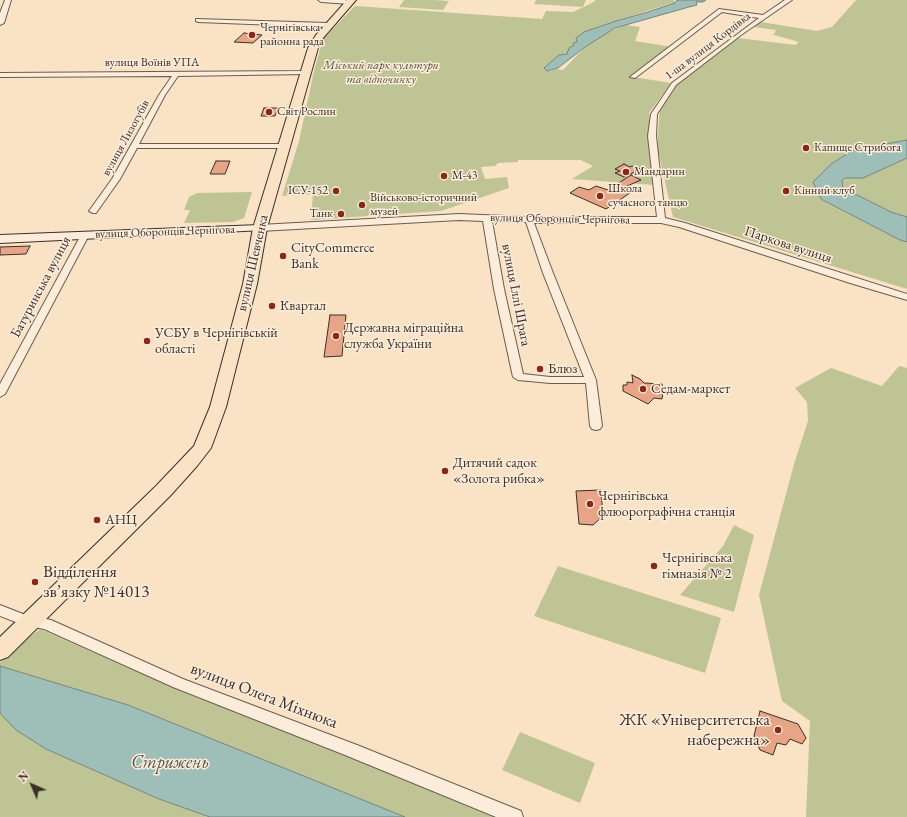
<!DOCTYPE html>
<meta charset="utf-8">
<style>
body{margin:0}
#map{position:relative;width:907px;height:817px;overflow:hidden;background:#f9e3c4;font-family:"EB Garamond",serif}
canvas{display:block}
.north{position:absolute;left:12px;top:765px;width:40px;height:40px;-webkit-text-stroke:3px #fbedd9;paint-order:stroke;rotate:315deg;font-size:11px;font-weight:700;line-height:16px;text-align:center;color:#3b2f2a}
.north::after{content:'';display:block;margin:auto;width:14px;height:18px;background:#3b2f2a;clip-path:polygon(50% 0,100% 100%,50% 72%,0 100%)}
</style>
<div id="map">
<canvas width="907" height="817"></canvas>
<div class="north">N</div>
</div>
<script>
const c = document.querySelector('canvas').getContext('2d');
c.lineJoin = 'round';
function fillPath(path, color) { c.fillStyle = color; c.fill(path, 'evenodd'); }
const shape = rows => new Path2D(rows.map(r => 'M' + r).join(''));
function stroke(path, color, width, dash) { c.strokeStyle = color; c.lineWidth = width; c.lineCap = dash ? 'butt' : 'round'; c.setLineDash(dash || []); c.stroke(path); }
function label(font, color, halo, rows, align = 'center') {
  c.font = font + ' "EB Garamond",serif'; c.lineWidth = 3; c.setLineDash([]); c.textBaseline = 'middle'; c.strokeStyle = halo; c.fillStyle = color; for (const [text, x, y, turn = 0] of rows) {
    c.save(); c.translate(x, y); c.rotate((+turn || 0) * Math.PI / 180); c.textAlign = isNaN(turn) ? turn : align; if (halo) c.strokeText(text, 0, 0); c.fillText(text, 0, 0); c.restore();
  }
}
fillPath(shape([
 [404,0,433,0,449,1,443,10,399,7],
 [536,0,586,0,583,7,534,4],
 [596,0,673,0,676,2,612,22,585,32,576,38,577,42,573,43,575,45,569,48,567,54,559,55,544,68,550,71,556,69,563,70,585,47,606,33,625,25,640,27,635,41,672,47,633,77,671,83,649,113,653,152,654,185,572,179,593,166,581,160,518,160,518,162,498,163,495,166,481,167,485,179,507,177,509,188,441,211,311,220,313,194,282,196,299,141,314,71,323,39,355,6,542,19,546,11,573,12,590,4],
 [856,0,907,0,907,140,853,150,831,164,814,182,821,199,900,240,907,242,907,289,673,217,657,146,660,107,672,89,685,77,738,38,795,45,799,42,771,34,774,34,776,30,754,27,754,25,761,22,817,31,832,27],
 [907,158,907,217,891,212,843,188,842,180,845,178,863,178],
 [252,192,244,218,233,222,184,223,190,210,184,210,189,197,197,193],
 [899,366,907,368,907,817,806,817,810,721,782,701,759,595,794,464,808,421,807,402,795,388,831,368,882,386],
 [734,525,754,535,734,612,680,595,723,546],
 [558,566,721,618,705,673,534,616],
 [40,629,183,692,388,772,495,817,405,817,128,705,0,666,0,662,14,649],
 [0,713,46,749,159,799,210,817,0,817],
 [520,732,595,763,580,803,502,770]
]), '#bec494');
const water = shape([
 [677,0,706,0,703,2,696,2,697,5,689,7,615,28,585,47,558,68,547,71,544,68,559,55,567,54,569,48,574,45,573,43,577,42,576,38,584,32,616,21,648,12,675,3,677,0],
 [907,140,907,158,863,178,845,178,842,180,843,188,891,212,907,217,907,242,900,240,821,199,813,182,831,164,853,150,907,140],
 [0,666,128,705,405,817,210,817,159,799,46,749,16,730,0,713,0,666]
]);
fillPath(water, '#9ebeb8');
stroke(water, '#76857f', 1);
const building = shape([
 [244,33,262,35,253,43,234,42,244,33],
 [264,108,278,108,275,116,261,116,264,108],
 [216,161,230,161,225,174,210,174,216,161],
 [624,164,630,167,632,166,641,169,624,177,615,173,620,171,615,169,624,164],
 [631,175,641,180,627,186,636,189,606,209,570,193,579,187,589,190,596,186,608,190,631,175],
 [30,246,26,254,0,255,0,247,30,246],
 [330,315,346,315,342,356,324,357,330,315],
 [632,375,640,379,644,383,662,384,663,392,662,399,654,398,648,404,623,391,623,385,627,385,627,382,633,383,632,375],
 [601,490,603,516,593,525,579,524,576,491,601,490],
 [760,711,798,724,806,738,802,744,790,739,786,745,777,743,773,755,760,750,754,736,760,711]
]);
fillPath(building, '#e8a585');
stroke(building, '#3b2f2a', 1);
const minor = shape([
 [318,0,345,0,353,2,350,4,321,2,318,0],
 [785,0,792,0,741,35,676,85,657,114,656,136,665,218,685,223,907,294,907,300,850,283,679,227,661,223,534,223,553,273,596,380,602,426,600,429,596,430,592,429,590,426,586,383,550,383,518,380,513,377,494,289,483,221,459,220,260,231,256,228,260,225,459,214,529,217,657,217,648,136,651,114,672,83,759,18,722,12,635,78,630,77,719,9,763,15,785,0],
 [492,221,526,222,543,273,584,377,550,377,523,374,504,289,492,221],
 [196,19,328,23,331,25,328,27,198,22,196,21,196,19],
 [305,71,307,72,307,74,178,76,165,95,139,144,285,144,289,146,285,148,137,148,120,179,96,213,93,213,89,211,112,179,159,95,172,76,0,77,0,73,305,71],
 [85,232,89,235,5,394,0,397,0,384,81,235,85,232],
 [0,605,23,614,51,620,183,679,357,745,521,811,523,817,496,817,345,755,173,687,44,629,21,624,0,616,0,605]
]);
const tertiary = shape([
 [5,0,11,0,4,23,0,25,0,13,5,0]
]);
const secondary = shape([
 [260,225,264,226,266,228,264,230,0,243,0,235,260,225]
]);
const primary = shape([
 [347,0,356,0,323,38,318,48,267,228,257,284,226,407,211,448,197,466,170,496,8,657,0,660,0,637,156,486,194,446,210,407,243,284,253,228,308,48,316,35,347,0]
]);
stroke(minor, '#6a5c50', 2);
stroke(tertiary, '#6a5c50', 2);
stroke(secondary, '#3b2f2a', 2);
stroke(primary, '#3b2f2a', 2);
fillPath(minor, '#fbedd9');
fillPath(tertiary, '#fbedd9');
fillPath(secondary, '#fbedd9');
fillPath(primary, '#f9e3c4');
for (const [x, y, r, color] of [
 [252,35,4,"#8f2418"],
 [269,112,4,"#8f2418"],
 [806,148,4,"#8f2418"],
 [626,172,4,"#8f2418"],
 [444,176,4,"#8f2418"],
 [336,191,4,"#8f2418"],
 [786,191,4,"#8f2418"],
 [600,196,4,"#8f2418"],
 [362,205,4,"#8f2418"],
 [341,214,4,"#8f2418"],
 [283,256,4,"#8f2418"],
 [272,306,4,"#8f2418"],
 [336,336,4,"#8f2418"],
 [147,341,4,"#8f2418"],
 [540,369,4,"#8f2418"],
 [643,389,4,"#8f2418"],
 [445,471,4,"#8f2418"],
 [590,504,4,"#8f2418"],
 [97,520,4,"#8f2418"],
 [654,566,4,"#8f2418"],
 [35,582,4,"#8f2418"],
 [778,730,4,"#8f2418"]
]) { const dot = new Path2D(); dot.arc(x, y, r, 0, 2 * Math.PI); c.fillStyle = color; c.fill(dot); stroke(dot, '#fbedd9', 1.5); }
label('12px', '#3b2f2a', '#fbedd9', [
 ["Чернігівська",260,28],
 ["районна рада",260,42],
 ["Світ Рослин",277,112],
 ["Капище Стрибога",814,148],
 ["Мандарин",634,172],
 ["М-43",452,176],
 ["Школа",608,189],
 ["сучасного танцю",608,203],
 ["ІСУ-152",328,191,"right"],
 ["Кінний клуб",794,191],
 ["Військово-історичний",370,198],
 ["музей",370,212],
 ["Танк",333,214,"right"]
], 'left');
label('12px', '#3b2f2a', '#fbedd9', [
 ["1-ша вулиця Кордівка",708,46,-37],
 ["вулиця Воїнів УПА",152,63],
 ["вулиця Лизогубів",126,138,-61],
 ["вулиця Оборонців Чернігова",560,219,1],
 ["вулиця Оборонців Чернігова",165,232,-2]
]);
label('italic 12px', '#554d3f', '#fbedd9', [
 ["Міський парк культури",381,66],
 ["та відпочинку",381,80]
]);
label('14px', '#3b2f2a', '#fbedd9', [
 ["Паркова вулиця",788,245,18],
 ["вулиця Шевченка",253,263,-77],
 ["Батуринська вулиця",41,287,-62],
 ["вулиця Іллі Шрага",516,295,79]
]);
label('14px', '#3b2f2a', '#fbedd9', [
 ["CityCommerce",291,248],
 ["Bank",291,264],
 ["Квартал",280,306],
 ["Державна міграційна",344,328],
 ["служба України",344,344],
 ["УСБУ в Чернігівській",155,333],
 ["області",155,349],
 ["Блюз",548,369],
 ["Седам-маркет",651,389],
 ["Дитячий садок",453,463],
 ["«Золота рибка»",453,479],
 ["Чернігівська",598,496],
 ["флюорографічна станція",598,512],
 ["АНЦ",105,520],
 ["Чернігівська",662,558],
 ["гімназія № 2",662,574]
], 'left');
label('17px', '#3b2f2a', '#fbedd9', [
 ["Відділення",43,572],
 ["зв’язку №14013",43,592],
 ["ЖК «Університетська",770,720,"right"],
 ["набережна»",770,740,"right"]
], 'left');
label('17px', '#3b2f2a', '#fbedd9', [
 ["вулиця Олега Міхнюка",264,696,21]
]);
label('italic 18px', '#54534e', '#fbedd9', [
 ["Стрижень",170,763]
]);
</script>
